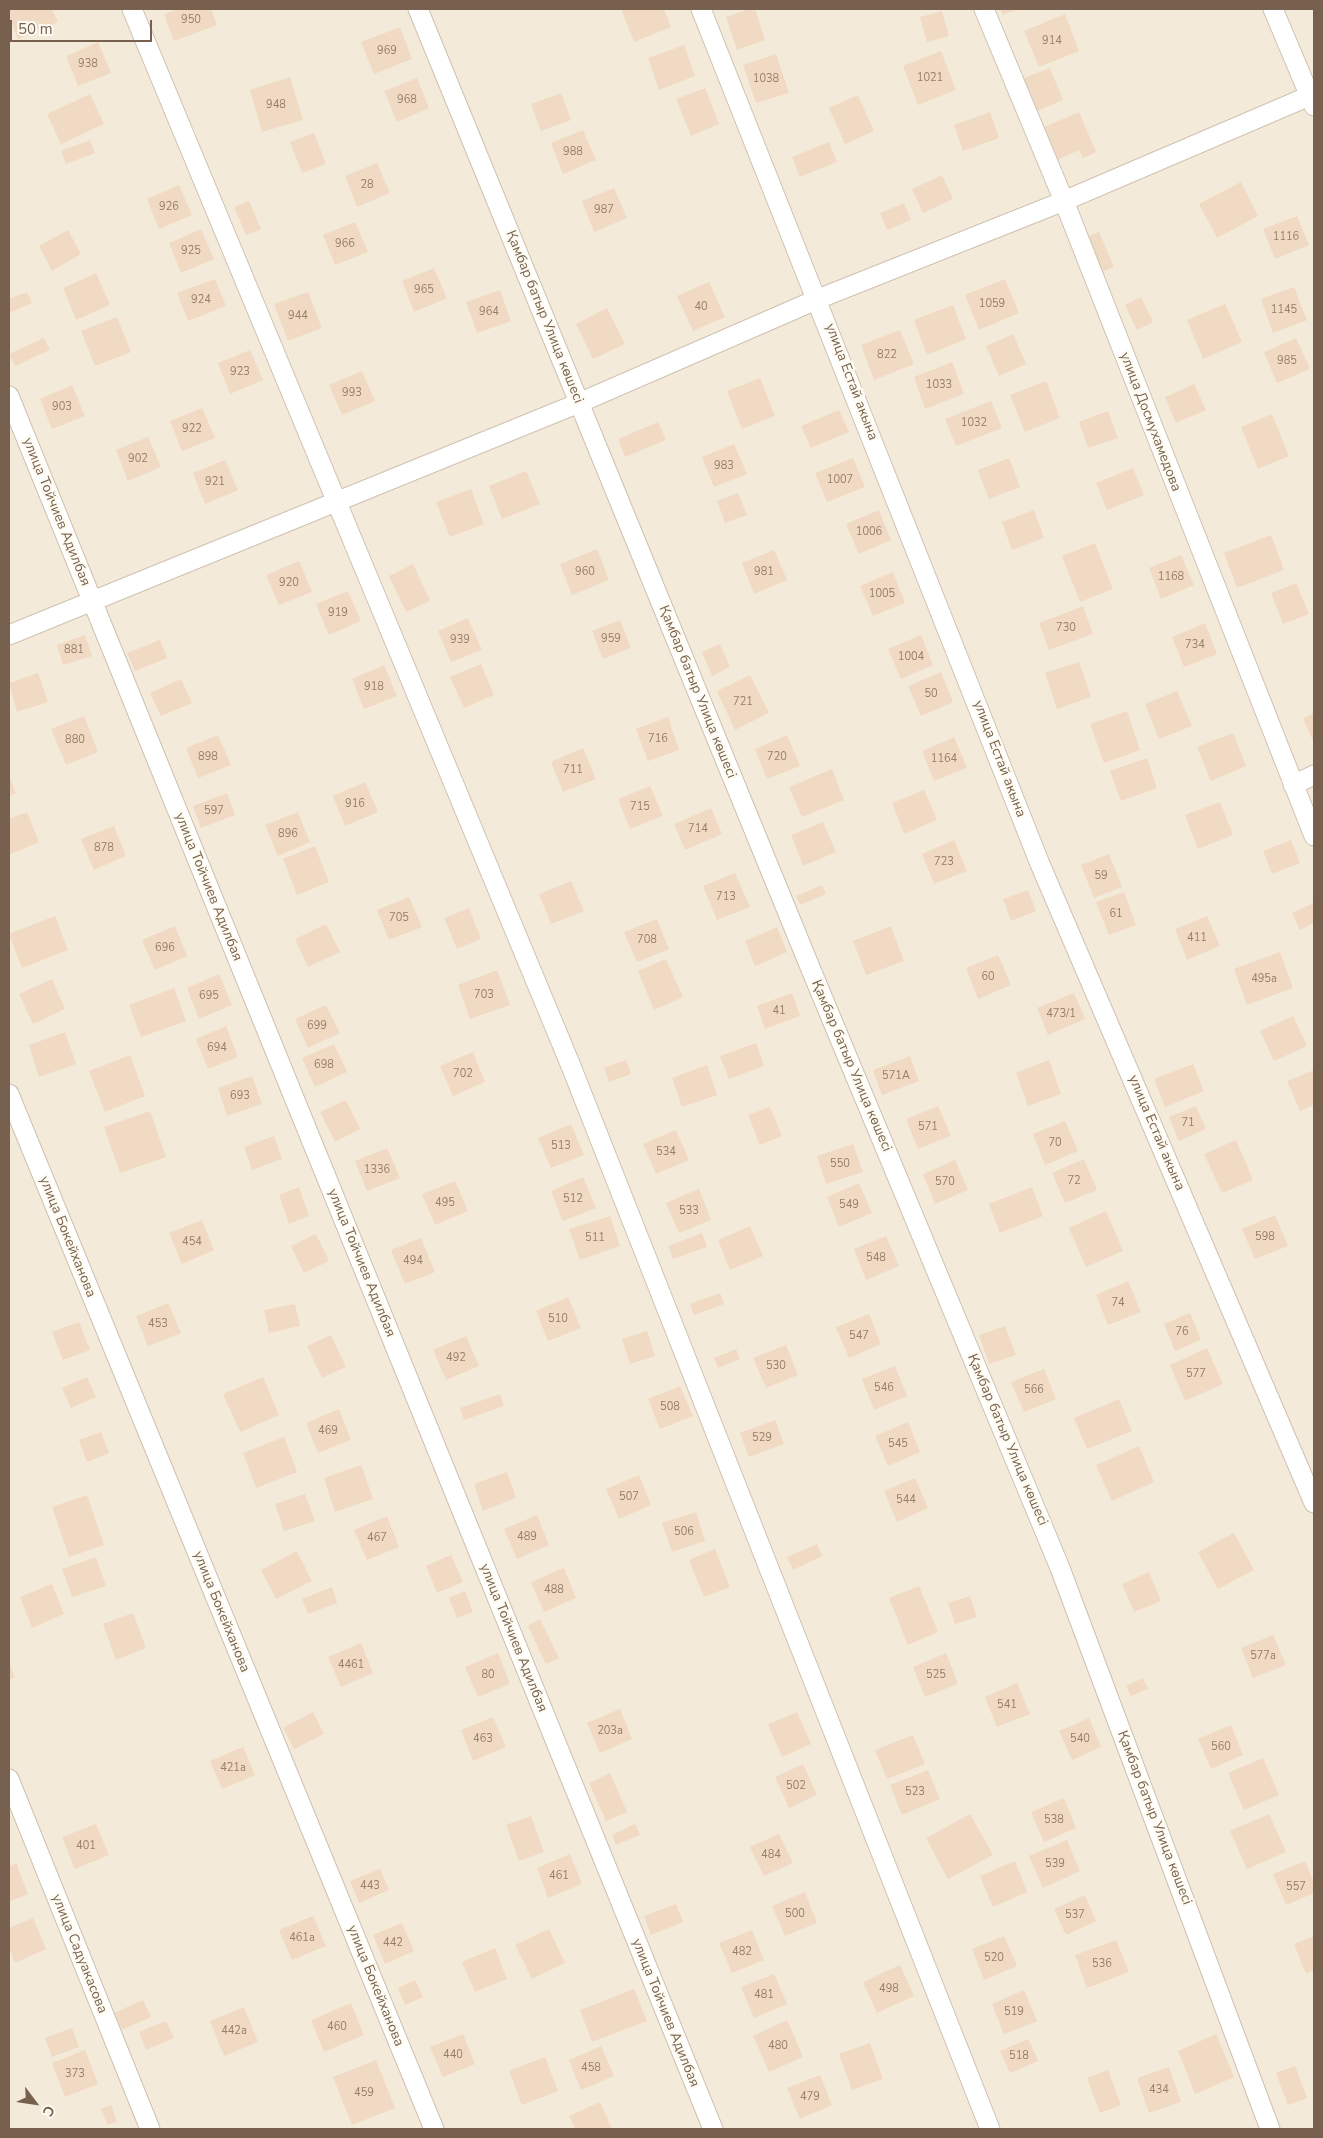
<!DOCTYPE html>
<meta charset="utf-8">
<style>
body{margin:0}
#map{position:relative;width:1323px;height:2138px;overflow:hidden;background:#fcf7eb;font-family:"Nunito Sans",sans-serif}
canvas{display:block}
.frame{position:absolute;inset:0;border:10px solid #77614e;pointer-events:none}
.north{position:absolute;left:10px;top:2078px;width:50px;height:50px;-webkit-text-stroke:4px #fefbf2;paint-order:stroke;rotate:121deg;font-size:14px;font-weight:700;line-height:20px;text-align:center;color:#77614e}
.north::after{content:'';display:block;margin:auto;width:18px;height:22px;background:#77614e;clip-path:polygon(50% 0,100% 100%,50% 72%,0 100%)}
.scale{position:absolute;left:10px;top:20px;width:142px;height:22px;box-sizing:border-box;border:2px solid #77614e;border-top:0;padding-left:6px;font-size:15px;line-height:18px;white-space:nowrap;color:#77614e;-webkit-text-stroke:4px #fefbf2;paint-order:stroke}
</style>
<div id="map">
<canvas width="1323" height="2138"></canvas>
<div class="frame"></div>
<div class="north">С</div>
<div class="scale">50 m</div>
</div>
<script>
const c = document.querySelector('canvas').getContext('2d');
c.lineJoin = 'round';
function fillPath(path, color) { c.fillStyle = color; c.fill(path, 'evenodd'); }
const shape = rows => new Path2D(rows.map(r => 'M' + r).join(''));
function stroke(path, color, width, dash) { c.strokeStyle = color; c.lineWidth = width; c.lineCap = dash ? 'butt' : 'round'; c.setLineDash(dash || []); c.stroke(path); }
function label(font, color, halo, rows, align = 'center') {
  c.font = font + ' "Nunito Sans",sans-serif'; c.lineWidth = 5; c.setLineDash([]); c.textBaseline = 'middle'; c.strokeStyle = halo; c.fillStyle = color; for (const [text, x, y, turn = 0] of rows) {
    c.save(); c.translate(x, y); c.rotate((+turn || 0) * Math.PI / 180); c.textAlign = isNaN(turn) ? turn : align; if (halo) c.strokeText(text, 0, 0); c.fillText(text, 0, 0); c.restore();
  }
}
fillPath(shape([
 [9,9,1314,9,1314,2129,9,2129]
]), '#f4eada');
fillPath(shape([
 [9,9,52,9,58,22,18,39,9,16],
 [178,9,211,9,217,25,174,41,164,14],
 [621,9,664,9,671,27,634,42],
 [749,9,755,9,765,40,737,50,726,17],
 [1000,9,1018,9,1003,15],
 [942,11,949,36,927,42,920,17],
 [1065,14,1079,51,1039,67,1024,31],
 [400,27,412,59,374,74,361,42],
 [98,42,111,73,78,86,66,56],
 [684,45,695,76,659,90,648,58],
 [941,51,956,90,918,105,903,66],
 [776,54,789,93,756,103,743,65],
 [1050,68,1063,100,1035,112,1022,79],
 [290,77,303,120,262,132,250,90],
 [417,78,429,108,397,122,384,91],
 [705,88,719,124,691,136,676,99],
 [561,93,571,120,541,131,531,104],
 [90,94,104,124,61,144,47,114],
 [858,95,874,131,845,144,829,108],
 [990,112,999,138,963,151,954,125],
 [1079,112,1096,152,1083,158,1079,150,1058,160,1044,127],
 [583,130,596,160,563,174,551,143],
 [314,133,326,164,302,173,290,142],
 [90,140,95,153,66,164,61,151],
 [829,142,837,162,800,177,792,157],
 [377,163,390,193,357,207,345,176],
 [942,175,953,199,923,213,912,189],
 [1241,182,1258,216,1217,238,1199,204],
 [179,185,192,215,159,229,147,199],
 [614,188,627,218,594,232,582,201],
 [249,201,261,229,246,235,234,207],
 [904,203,911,220,887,230,880,213],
 [1297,216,1309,245,1275,259,1263,229],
 [355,222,368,252,335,265,323,235],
 [201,229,214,259,181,273,169,243],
 [68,230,81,254,52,271,39,246],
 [1099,232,1114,267,1102,272,1087,237],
 [434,268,447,298,414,312,402,281],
 [96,273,110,305,76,320,63,288],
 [215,279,226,306,188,321,177,293],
 [1005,279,1019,313,979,330,965,295],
 [709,282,725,317,693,331,677,296],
 [1294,287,1307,320,1273,333,1261,299],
 [500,290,511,321,477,333,466,302],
 [27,292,32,303,9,313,9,299],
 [308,292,322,328,288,341,274,304],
 [1141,297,1153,322,1137,330,1125,305],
 [1225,304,1242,342,1203,359,1187,320],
 [953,305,966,339,927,355,914,320],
 [607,308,625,344,593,359,576,324],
 [117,317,131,352,95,366,81,331],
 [900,330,914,364,874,380,861,345],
 [1013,334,1026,364,999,376,986,346],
 [44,338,50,350,15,366,9,354],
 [1296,338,1310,369,1277,383,1264,352],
 [250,350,263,380,230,394,218,363],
 [952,362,964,394,925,409,914,377],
 [362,371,375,401,342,415,329,385],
 [760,378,775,416,742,429,727,391],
 [1046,381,1060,418,1025,432,1010,395],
 [1194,384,1206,410,1176,423,1165,397],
 [72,385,85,416,52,429,40,399],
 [991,401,1002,428,956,446,945,419],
 [202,408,215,438,182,451,170,421],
 [839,410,849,432,811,448,801,426],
 [1108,411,1118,438,1088,448,1079,422],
 [1272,414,1289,456,1258,469,1241,427],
 [658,422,666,440,625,457,618,439],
 [148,437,161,467,128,481,116,450],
 [734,444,747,474,714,487,702,457],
 [853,458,865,487,827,502,815,473],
 [1009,458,1020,487,989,499,978,470],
 [225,460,238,490,205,504,193,473],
 [1133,468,1144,495,1107,510,1096,483],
 [526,471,540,504,502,519,489,486],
 [471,489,484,524,450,537,436,502],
 [738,493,747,515,725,523,717,501],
 [879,510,891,540,859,554,846,524],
 [1034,510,1044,538,1012,550,1002,522],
 [1271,535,1284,570,1237,588,1224,553],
 [1095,543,1113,589,1080,602,1062,556],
 [597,549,609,580,572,595,560,564],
 [774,550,787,580,754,594,742,563],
 [1181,555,1194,585,1161,599,1149,568],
 [299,561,312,592,279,605,266,575],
 [413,564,430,601,406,612,389,576],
 [893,572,905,603,873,616,860,586],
 [1296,583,1309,614,1283,624,1271,593],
 [348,591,361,621,329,635,316,604],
 [1083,606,1093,634,1049,650,1039,623],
 [468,618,482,650,451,662,438,631],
 [620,620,631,648,603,659,592,631],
 [1205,623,1217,654,1184,667,1172,637],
 [85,635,92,656,63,665,57,645],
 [921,635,933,665,901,679,888,649],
 [160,640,167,658,135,671,127,653],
 [720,644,730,667,712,676,702,652],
 [1079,662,1091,697,1057,709,1045,673],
 [481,664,494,695,464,708,450,677],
 [384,665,397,696,364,709,352,679],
 [941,672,953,702,921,716,908,686],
 [38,673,48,702,17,712,9,683],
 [750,675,769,713,735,730,717,691],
 [181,679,192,703,161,716,150,693],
 [1177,691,1192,726,1159,739,1145,704],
 [1127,711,1140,750,1104,763,1090,724],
 [1314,713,1314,743,1303,718],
 [84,716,98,752,66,765,51,729],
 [668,717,679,750,648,761,636,729],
 [1233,733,1246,766,1211,781,1197,747],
 [218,735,231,765,198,778,186,748],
 [787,735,800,766,767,779,755,749],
 [954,737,967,768,934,781,922,751],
 [583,748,596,779,563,792,551,762],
 [1147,758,1157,788,1121,801,1110,771],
 [832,769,844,800,802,817,789,787],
 [9,775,16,793,9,796],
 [365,782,378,812,345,826,333,796],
 [650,786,663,816,630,829,618,799],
 [924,790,937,820,904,834,892,803],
 [227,793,235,815,201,828,193,806],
 [1220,802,1233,835,1198,849,1185,815],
 [711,808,722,834,685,850,674,824],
 [27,812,39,842,9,855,9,819],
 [298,812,310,842,278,856,265,825],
 [823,822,836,852,803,866,791,835],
 [114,826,126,856,94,870,81,839],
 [954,840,967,871,934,884,922,854],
 [1291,840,1300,863,1272,874,1263,851],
 [315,846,329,882,297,895,283,859],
 [1109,854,1122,887,1094,898,1081,865],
 [735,873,750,907,717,920,703,886],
 [571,881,584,911,551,924,539,894],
 [822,885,826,894,800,905,796,896],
 [1028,890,1036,911,1011,921,1003,899],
 [1124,892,1136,925,1109,935,1096,902],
 [409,897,422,927,389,940,377,910],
 [1314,903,1314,923,1300,930,1292,913],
 [469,908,481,939,457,949,444,918],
 [55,916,68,950,22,968,9,934],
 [1207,916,1220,946,1187,960,1175,929],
 [657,919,669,949,637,962,624,932],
 [326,924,340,952,308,967,295,939],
 [175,926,187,956,155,970,142,940],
 [891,926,904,961,866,975,853,941],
 [777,927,787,952,755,966,745,941],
 [1280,952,1293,988,1247,1005,1234,969],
 [998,955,1011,985,978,999,966,968],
 [666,959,683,997,654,1010,638,971],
 [497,970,510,1005,470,1019,458,985],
 [219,974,232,1005,199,1019,187,988],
 [52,979,65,1009,33,1024,19,994],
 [174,988,186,1021,141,1037,129,1005],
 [792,993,800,1016,765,1029,757,1006],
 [1074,993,1085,1019,1048,1035,1037,1008],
 [326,1005,340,1033,308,1048,295,1019],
 [1293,1016,1307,1046,1274,1061,1260,1031],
 [226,1026,238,1057,208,1069,196,1039],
 [65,1032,76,1064,39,1077,29,1045],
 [756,1043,764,1066,729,1079,720,1056],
 [334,1044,347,1072,315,1087,302,1058],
 [473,1052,485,1082,453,1096,440,1066],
 [130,1055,145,1096,105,1112,89,1071],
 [910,1056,919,1081,882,1095,873,1070],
 [626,1060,631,1074,609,1082,604,1068],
 [1049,1060,1061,1094,1028,1106,1016,1073],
 [1193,1064,1204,1091,1165,1107,1154,1079],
 [707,1065,717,1095,682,1107,672,1078],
 [1314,1070,1314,1105,1300,1111,1287,1081],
 [252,1076,262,1104,227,1116,218,1088],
 [346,1100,360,1129,335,1142,320,1112],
 [938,1106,951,1136,918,1149,906,1119],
 [1196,1106,1206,1129,1179,1141,1169,1117],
 [770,1107,782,1136,760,1145,748,1115],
 [150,1111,166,1157,120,1173,104,1127],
 [1065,1121,1078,1151,1045,1165,1033,1134],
 [571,1124,584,1155,551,1168,538,1138],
 [676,1130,689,1160,656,1174,643,1144],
 [274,1136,282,1159,252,1170,244,1147],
 [1236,1140,1253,1180,1222,1193,1204,1154],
 [853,1144,863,1172,826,1184,817,1156],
 [387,1148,400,1178,367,1191,355,1161],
 [1084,1159,1097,1190,1065,1203,1052,1173],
 [955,1160,968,1190,935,1204,923,1174],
 [583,1177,596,1208,563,1221,551,1191],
 [455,1181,468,1211,435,1225,422,1194],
 [859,1183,872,1213,839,1227,827,1197],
 [299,1187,309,1216,289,1224,279,1195],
 [1032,1187,1043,1216,1000,1233,989,1204],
 [699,1189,711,1220,679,1233,666,1203],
 [1106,1211,1123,1251,1086,1267,1069,1228],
 [1275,1215,1288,1246,1255,1259,1242,1229],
 [610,1216,620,1246,580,1260,569,1229],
 [202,1220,214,1250,182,1264,169,1233],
 [750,1226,763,1256,730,1270,718,1240],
 [702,1233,707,1247,673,1259,668,1246],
 [316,1234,329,1261,304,1273,291,1246],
 [886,1236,899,1266,866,1280,854,1249],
 [421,1238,435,1272,405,1284,391,1250],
 [1128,1281,1141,1312,1108,1325,1096,1295],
 [720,1293,724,1304,694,1315,690,1304],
 [568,1297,581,1328,548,1341,536,1311],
 [168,1303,181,1333,148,1346,136,1316],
 [295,1304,300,1326,269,1333,264,1310],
 [1190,1313,1201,1340,1175,1351,1164,1324],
 [869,1314,881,1344,849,1358,836,1327],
 [79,1322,90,1350,63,1360,52,1332],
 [1005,1326,1016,1355,989,1364,979,1335],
 [647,1331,655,1356,630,1364,622,1339],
 [331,1335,346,1367,322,1378,307,1346],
 [466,1336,479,1366,446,1380,433,1350],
 [786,1345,798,1375,766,1388,753,1358],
 [1207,1348,1223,1384,1185,1401,1170,1365],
 [736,1349,740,1359,718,1368,714,1358],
 [895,1366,907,1396,874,1410,862,1379],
 [1044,1369,1056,1399,1024,1412,1011,1382],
 [87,1377,96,1397,71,1408,62,1388],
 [263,1377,279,1415,240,1432,223,1394],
 [680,1386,693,1416,660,1429,648,1399],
 [500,1394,504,1406,464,1420,460,1408],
 [1119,1399,1132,1431,1087,1449,1074,1418],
 [339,1409,351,1440,318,1453,306,1423],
 [775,1420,784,1444,749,1457,740,1433],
 [908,1422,920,1452,888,1466,875,1436],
 [101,1432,109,1453,87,1462,79,1440],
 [284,1437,297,1472,256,1488,243,1453],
 [1139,1446,1154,1482,1112,1501,1096,1465],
 [361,1465,373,1499,335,1512,324,1478],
 [507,1472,516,1498,483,1511,474,1484],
 [639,1475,651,1505,619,1519,606,1489],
 [915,1478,928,1508,897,1522,884,1491],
 [305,1494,315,1521,284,1531,275,1504],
 [87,1495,104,1545,69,1557,52,1507],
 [696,1512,705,1541,672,1552,662,1523],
 [537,1515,549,1545,517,1559,504,1529],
 [387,1516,399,1547,367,1560,354,1530],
 [1234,1533,1254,1570,1218,1589,1198,1552],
 [817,1544,822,1556,793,1570,787,1557],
 [715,1549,730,1587,704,1597,689,1560],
 [297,1551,312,1581,276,1599,261,1570],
 [451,1555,463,1582,437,1593,426,1566],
 [96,1557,106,1586,72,1597,62,1569],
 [564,1568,576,1598,544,1612,531,1582],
 [1149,1572,1161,1601,1134,1612,1122,1584],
 [52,1584,64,1614,32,1628,20,1597],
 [919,1586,938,1632,908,1645,889,1598],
 [332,1587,337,1603,308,1614,302,1599],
 [465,1591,473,1612,457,1618,449,1598],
 [970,1596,977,1617,955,1624,948,1603],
 [133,1613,146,1648,116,1660,103,1624],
 [540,1619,559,1658,546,1664,528,1626],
 [1273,1635,1286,1665,1253,1678,1241,1648],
 [361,1643,373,1673,341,1687,328,1657],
 [498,1653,510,1684,478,1697,465,1667],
 [946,1653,958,1684,925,1697,913,1667],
 [9,1662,15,1677,9,1680],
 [1143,1678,1148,1689,1131,1696,1126,1686],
 [1017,1683,1030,1714,997,1727,985,1697],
 [620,1709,632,1739,600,1753,587,1723],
 [313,1712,324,1734,294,1749,283,1728],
 [797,1712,811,1744,782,1757,768,1724],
 [493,1717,506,1747,473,1761,461,1730],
 [1089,1718,1101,1747,1072,1760,1059,1731],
 [1231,1725,1243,1755,1211,1769,1198,1739],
 [913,1735,925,1764,887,1779,875,1750],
 [243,1747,255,1775,222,1789,210,1761],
 [1263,1758,1279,1795,1244,1810,1228,1773],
 [803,1764,817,1795,789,1808,775,1777],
 [928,1770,940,1799,902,1815,890,1785],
 [610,1773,627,1812,606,1821,589,1783],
 [1064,1798,1076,1828,1044,1842,1031,1812],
 [970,1814,993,1855,948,1879,926,1838],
 [1269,1814,1286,1852,1247,1869,1230,1831],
 [531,1816,544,1852,519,1861,506,1825],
 [96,1824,109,1855,75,1869,62,1837],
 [635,1824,640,1835,616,1845,612,1835],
 [779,1834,793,1863,764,1876,750,1847],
 [1067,1840,1080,1871,1043,1888,1029,1856],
 [570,1854,582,1884,548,1898,537,1868],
 [1015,1861,1027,1892,993,1907,980,1876],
 [1305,1861,1314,1882,1314,1893,1286,1905,1273,1874],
 [16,1863,28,1894,9,1902,9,1866],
 [380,1869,389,1890,359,1903,350,1881],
 [805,1892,817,1923,785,1936,772,1906],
 [1085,1895,1096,1921,1066,1935,1054,1909],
 [676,1904,683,1922,651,1935,644,1916],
 [313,1916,326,1946,292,1960,279,1930],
 [33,1918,46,1949,15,1963,9,1948,9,1928],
 [402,1923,414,1951,385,1964,373,1935],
 [549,1929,565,1963,532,1979,515,1945],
 [752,1930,764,1960,732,1973,719,1943],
 [1004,1936,1017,1966,984,1980,972,1949],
 [1314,1936,1314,1970,1306,1974,1294,1944],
 [1116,1940,1129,1972,1087,1988,1075,1955],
 [495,1948,507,1979,475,1992,462,1962],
 [900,1965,914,1996,877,2013,863,1982],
 [774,1974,787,2004,754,2018,741,1987],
 [415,1980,423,1997,405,2005,398,1988],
 [634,1989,647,2021,592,2042,580,2010],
 [1024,1990,1037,2021,1004,2034,992,2004],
 [143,2000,151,2017,122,2030,114,2013],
 [351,2003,364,2035,324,2052,311,2020],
 [244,2007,258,2042,224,2056,210,2021],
 [787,2020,803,2057,769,2072,753,2036],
 [166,2021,174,2038,146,2050,139,2032],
 [72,2028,79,2047,52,2057,45,2038],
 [463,2034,475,2064,443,2077,430,2047],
 [1216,2034,1234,2077,1195,2094,1178,2051],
 [1028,2039,1038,2061,1010,2073,1000,2051],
 [870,2043,883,2079,852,2090,839,2054],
 [601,2046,614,2076,581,2090,569,2060],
 [85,2050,98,2084,65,2097,52,2063],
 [545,2057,558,2091,522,2105,509,2071],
 [376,2060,395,2108,352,2125,333,2077],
 [1295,2066,1307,2098,1288,2105,1276,2073],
 [1169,2067,1181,2102,1149,2113,1137,2078],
 [1108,2070,1121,2105,1100,2113,1087,2078],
 [820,2075,832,2105,800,2119,787,2088],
 [600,2102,612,2129,575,2129,569,2116],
 [111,2105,117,2121,108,2125,101,2109]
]), '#f1dac3');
const street = shape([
 [132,9,571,1066,990,2129],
 [418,9,812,972,1060,1568,1270,2129],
 [701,9,1040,864,1314,1503],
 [984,9,1064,201,1314,836],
 [1273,9,1314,106],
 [9,396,713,2129],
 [9,635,579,403,818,299,1064,201,1314,94],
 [1293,785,1314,775],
 [9,1094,434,2129],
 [9,1779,150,2129]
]);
stroke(street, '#cec1b0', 21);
stroke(street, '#fff', 19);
label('11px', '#967f6b', null, [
 ["950",191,20],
 ["914",1052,41],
 ["969",387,51],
 ["938",88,64],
 ["1021",930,78],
 ["1038",766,79],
 ["968",407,100],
 ["948",276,105],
 ["988",573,152],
 ["28",367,185],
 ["926",169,207],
 ["987",604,210],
 ["1116",1286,237],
 ["966",345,244],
 ["925",191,251],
 ["965",424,290],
 ["924",201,300],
 ["1059",992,304],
 ["40",701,307],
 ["1145",1284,310],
 ["964",489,312],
 ["944",298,316],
 ["822",887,355],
 ["985",1287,361],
 ["923",240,372],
 ["1033",939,385],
 ["993",352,393],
 ["903",62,407],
 ["1032",974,423],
 ["922",192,429],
 ["902",138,459],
 ["983",724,466],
 ["1007",840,480],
 ["921",215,482],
 ["1006",869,532],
 ["960",585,572],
 ["981",764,572],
 ["1168",1171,577],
 ["920",289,583],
 ["1005",882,594],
 ["919",338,613],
 ["730",1066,628],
 ["959",611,639],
 ["939",460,640],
 ["734",1195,645],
 ["881",74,650],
 ["1004",911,657],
 ["918",374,687],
 ["50",931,694],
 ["721",743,702],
 ["716",658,739],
 ["880",75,740],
 ["898",208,757],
 ["720",777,757],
 ["1164",944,759],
 ["711",573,770],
 ["916",355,804],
 ["715",640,807],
 ["597",214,811],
 ["714",698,829],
 ["896",288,834],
 ["878",104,848],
 ["723",944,862],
 ["59",1101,876],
 ["713",726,897],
 ["61",1116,914],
 ["705",399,918],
 ["411",1197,938],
 ["708",647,940],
 ["696",165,948],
 ["60",988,977],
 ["495а",1264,979],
 ["703",484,995],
 ["695",209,996],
 ["41",779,1011],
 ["473/1",1061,1014],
 ["699",317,1026],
 ["694",217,1048],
 ["698",324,1065],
 ["702",463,1074],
 ["571А",896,1076],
 ["693",240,1096],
 ["71",1188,1123],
 ["571",928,1127],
 ["70",1055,1143],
 ["513",561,1146],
 ["534",666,1152],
 ["550",840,1164],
 ["1336",377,1170],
 ["72",1074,1181],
 ["570",945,1182],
 ["512",573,1199],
 ["495",445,1203],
 ["549",849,1205],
 ["533",689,1211],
 ["598",1265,1237],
 ["511",595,1238],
 ["454",192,1242],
 ["548",876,1258],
 ["494",413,1261],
 ["74",1118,1303],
 ["510",558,1319],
 ["453",158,1324],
 ["76",1182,1332],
 ["547",859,1336],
 ["492",456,1358],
 ["530",776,1366],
 ["577",1196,1374],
 ["546",884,1388],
 ["566",1034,1390],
 ["508",670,1407],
 ["469",328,1431],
 ["529",762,1438],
 ["545",898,1444],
 ["507",629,1497],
 ["544",906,1500],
 ["506",684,1532],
 ["489",527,1537],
 ["467",377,1538],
 ["488",554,1590],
 ["577а",1263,1656],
 ["4461",351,1665],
 ["80",488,1675],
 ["525",936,1675],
 ["541",1007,1705],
 ["203а",610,1731],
 ["463",483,1739],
 ["540",1080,1739],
 ["560",1221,1747],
 ["421а",233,1768],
 ["502",796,1786],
 ["523",915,1792],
 ["538",1054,1820],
 ["401",86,1846],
 ["484",771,1855],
 ["539",1055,1864],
 ["461",559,1876],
 ["443",370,1886],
 ["557",1296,1887],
 ["500",795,1914],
 ["537",1075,1915],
 ["461а",302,1938],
 ["442",393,1943],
 ["482",742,1952],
 ["520",994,1958],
 ["536",1102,1964],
 ["498",889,1989],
 ["481",764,1995],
 ["519",1014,2012],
 ["460",337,2027],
 ["442а",234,2031],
 ["480",778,2046],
 ["440",453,2055],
 ["518",1019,2056],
 ["458",591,2068],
 ["373",75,2074],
 ["434",1159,2090],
 ["459",364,2093],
 ["479",810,2097]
]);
label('14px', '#77614e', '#fefbf2', [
 ["Қамбар батыр Улица көшесі",544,317,68],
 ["улица Естай акына",851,382,69],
 ["улица Досмухамедова",1150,422,69],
 ["улица Тойчиев Адилбая",56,512,68],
 ["Қамбар батыр Улица көшесі",697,692,68],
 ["улица Естай акына",999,759,69],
 ["улица Тойчиев Адилбая",208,887,68],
 ["Қамбар батыр Улица көшесі",851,1066,67],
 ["улица Естай акына",1156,1133,67],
 ["улица Бокейханова",67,1237,68],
 ["улица Тойчиев Адилбая",361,1263,68],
 ["Қамбар батыр Улица көшесі",1007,1440,67],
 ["улица Бокейханова",221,1612,68],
 ["улица Тойчиев Адилбая",513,1638,68],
 ["Қамбар батыр Улица көшесі",1154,1818,69],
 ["улица Садуакасова",79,1954,68],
 ["улица Бокейханова",375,1986,68],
 ["улица Тойчиев Адилбая",665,2013,68]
]);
</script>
